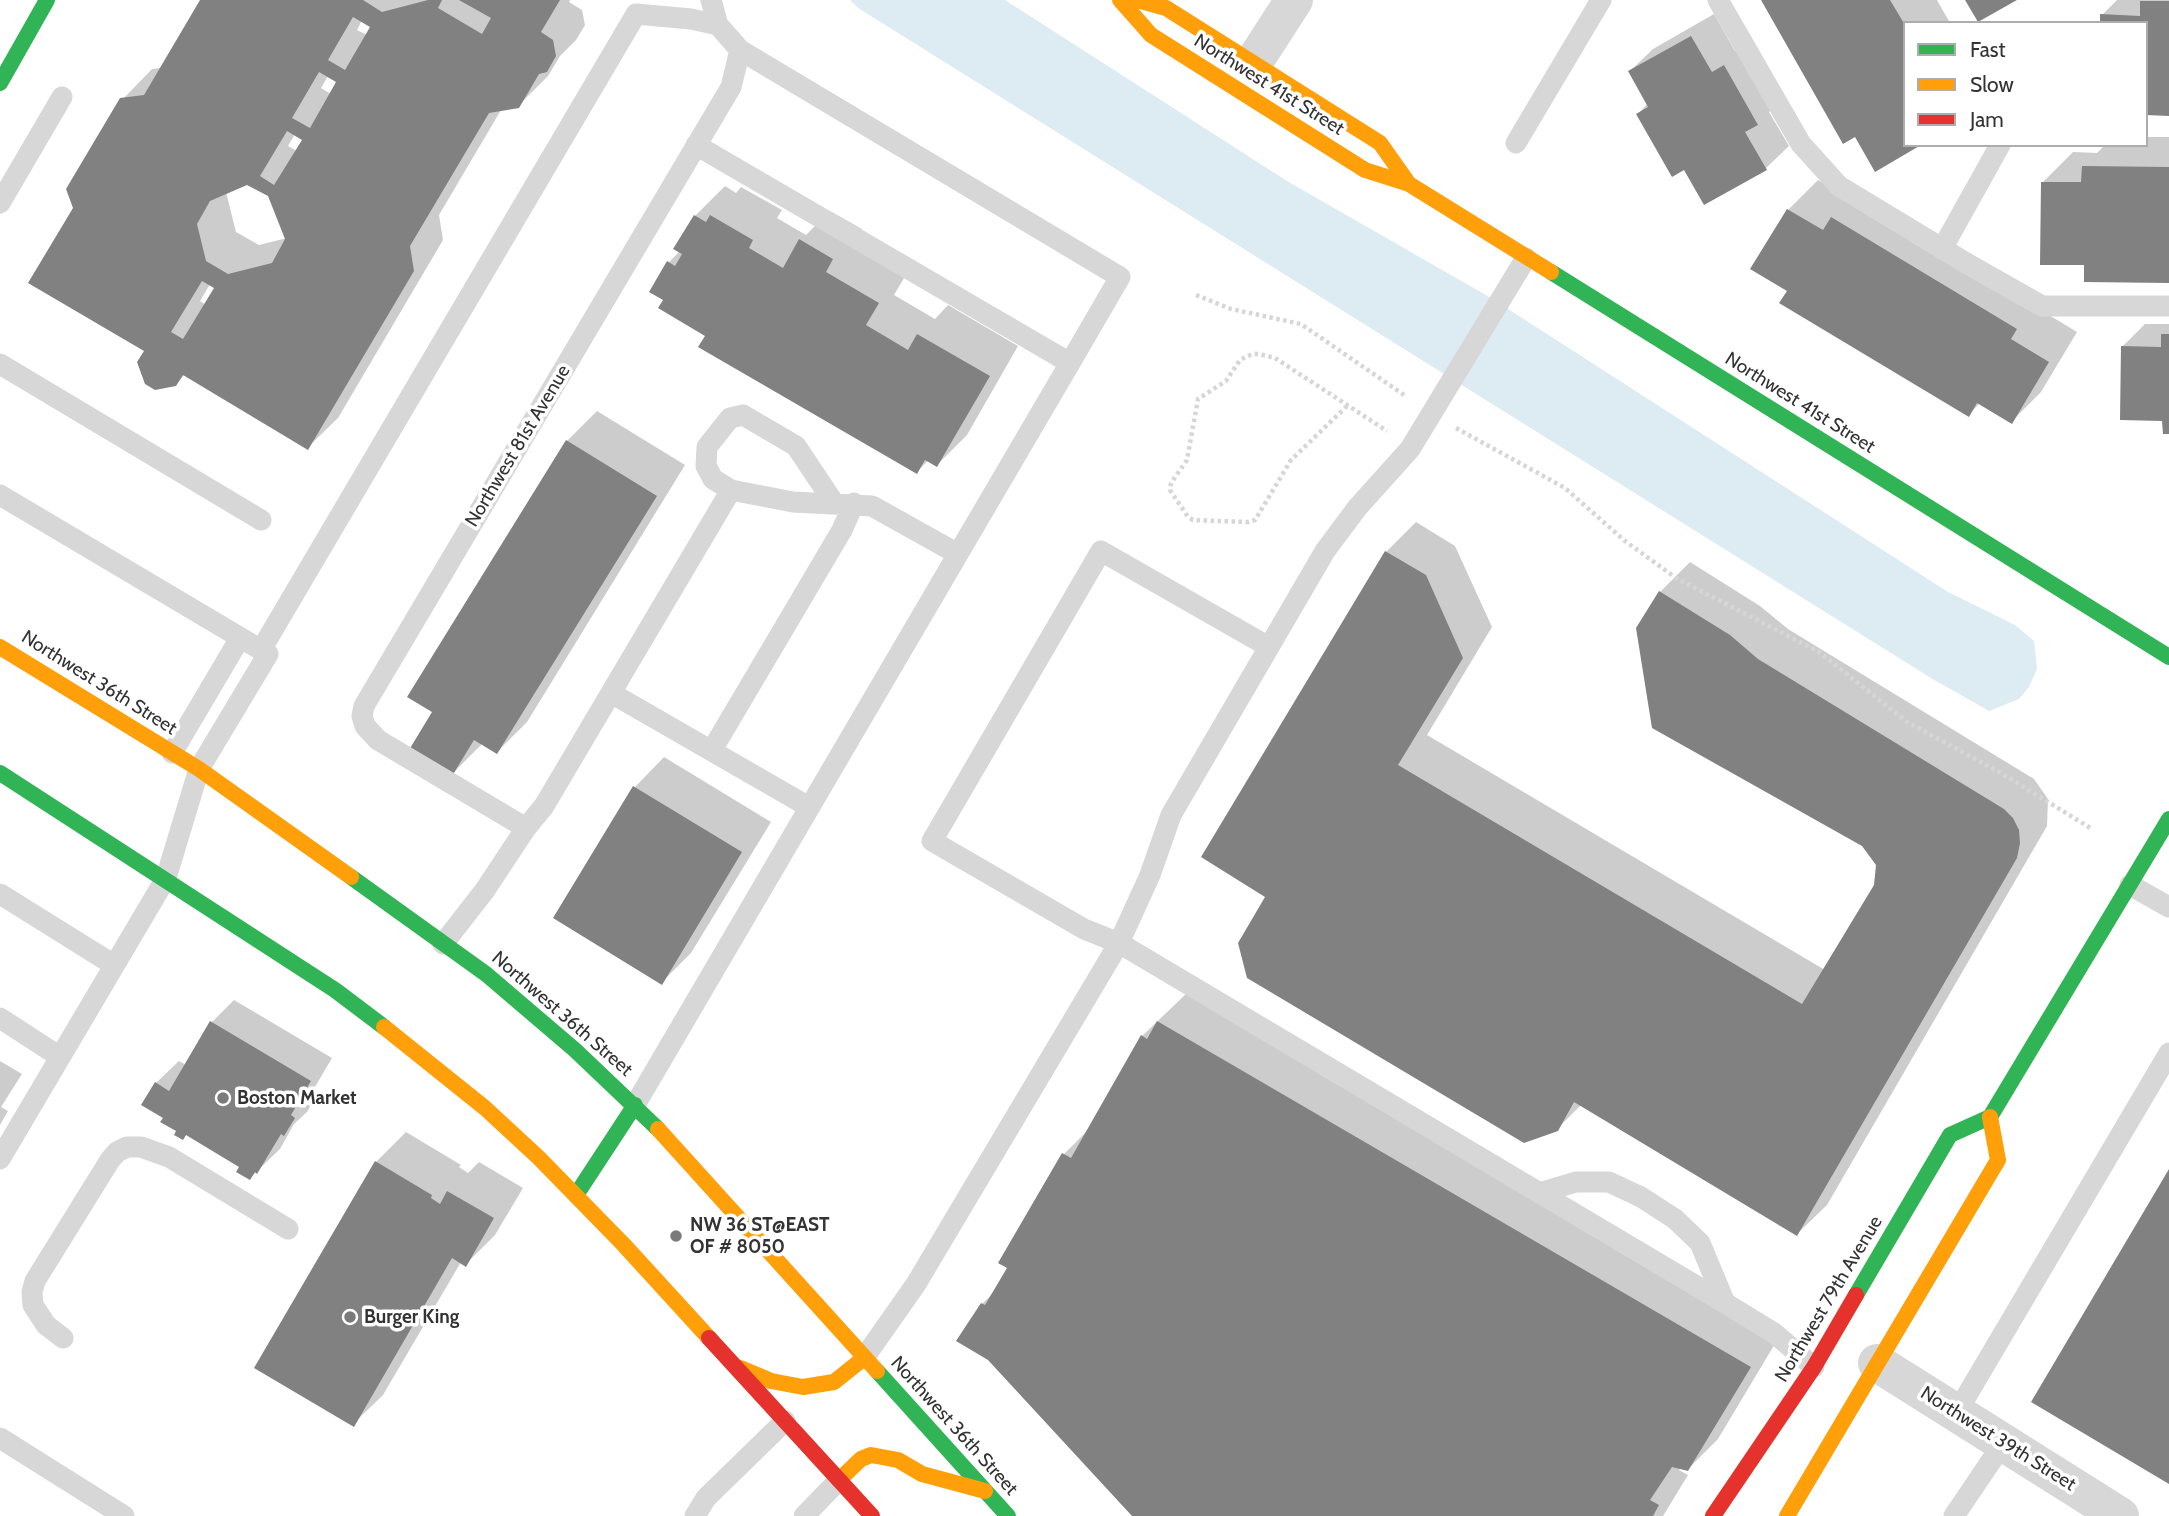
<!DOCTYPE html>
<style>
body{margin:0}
#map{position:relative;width:2169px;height:1516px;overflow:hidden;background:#fff;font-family:Cabin,sans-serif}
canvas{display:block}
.legend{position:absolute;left:1903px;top:21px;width:245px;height:126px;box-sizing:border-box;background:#fff;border:2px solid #adadad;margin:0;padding:9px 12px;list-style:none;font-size:21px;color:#333}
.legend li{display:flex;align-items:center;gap:14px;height:35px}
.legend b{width:35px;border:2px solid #adadad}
</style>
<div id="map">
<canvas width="2169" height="1516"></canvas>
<ul class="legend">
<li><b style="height:9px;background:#30b455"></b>Fast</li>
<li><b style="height:9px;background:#ff9f0a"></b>Slow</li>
<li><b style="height:9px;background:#e5322d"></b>Jam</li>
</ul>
</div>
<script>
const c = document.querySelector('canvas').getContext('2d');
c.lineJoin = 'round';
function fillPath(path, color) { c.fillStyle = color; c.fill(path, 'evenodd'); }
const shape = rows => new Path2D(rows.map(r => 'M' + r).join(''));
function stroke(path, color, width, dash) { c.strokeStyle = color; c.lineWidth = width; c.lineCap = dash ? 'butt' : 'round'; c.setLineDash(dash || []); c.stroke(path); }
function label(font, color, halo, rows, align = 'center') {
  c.font = font + ' Cabin,sans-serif'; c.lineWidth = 7; c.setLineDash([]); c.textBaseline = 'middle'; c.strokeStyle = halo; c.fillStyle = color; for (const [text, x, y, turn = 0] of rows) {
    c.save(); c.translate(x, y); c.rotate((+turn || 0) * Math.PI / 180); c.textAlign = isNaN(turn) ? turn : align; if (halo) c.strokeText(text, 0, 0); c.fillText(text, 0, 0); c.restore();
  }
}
fillPath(shape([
 [850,0,1005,0,1287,181,1491,298,1948,592,2015,625,2034,641,2037,669,2029,687,2019,699,1989,711,1931,678,858,8]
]), '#ddebf3');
fillPath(shape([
 [202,0,570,0,569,2,582,10,585,25,576,40,560,56,548,76,518,106,501,110,439,215,443,240,338,418,308,447,185,374,175,385,146,351,75,208,122,100,152,69,162,68],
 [362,20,372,26,367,35,357,30],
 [328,76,338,82,331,94,321,88],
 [295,134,304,139,297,151,288,146],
 [248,183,269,195,287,238,259,245,236,232,226,192],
 [210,284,216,288,206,305,200,301],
 [1763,0,1937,0,1950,23,1905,23,1905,145,1876,169,1856,135],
 [2117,0,2169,0,2169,114,2146,23,2102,15],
 [1714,14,1735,51,1747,44,1780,101,1769,112,1789,146,1766,168,1704,203,1684,168,1638,114,1648,103,1630,71,1653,49],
 [2146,137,2169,137,2169,281,2086,263,2043,182,2073,152,2097,153,2105,145,2146,145],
 [1818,180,1851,200,1863,189,2046,299,2039,309,2077,332,2041,392,2011,422,1980,403,1969,414,1789,290,1788,210],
 [725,186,736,193,741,187,782,210,777,218,806,235,830,211,862,229,854,242,907,273,894,295,935,319,948,305,1018,346,967,435,937,465,929,460,916,472,708,336,665,299,669,262,680,251,676,249,695,216],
 [2145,324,2169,324,2169,432,2164,419,2122,347],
 [597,411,685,465,527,722,497,752,483,743,452,774,434,712,567,441],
 [1416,522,1455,546,1492,627,1427,735,1825,970,1875,886,1878,864,1660,592,1690,562,1760,606,1788,629,2034,779,2048,799,2047,826,1827,1205,1797,1234,1581,1105,1557,1129,1267,897,1386,552],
 [664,757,771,822,691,953,661,983,635,787],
 [1188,992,1779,1337,1718,1439,1688,1469,1681,1467,1679,1470,1688,1475,1663,1516,1134,1516,982,1304,996,1290,1064,1154,1090,1128,1142,1036],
 [234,1000,332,1058,312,1092,317,1095,307,1112,294,1124,280,1149,250,1178,242,1166,187,1134,183,1138,165,1117,156,1083,179,1061,186,1065,211,1023],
 [0,1061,22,1074,1,1107,8,1111,0,1125],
 [406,1132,461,1165,459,1167,468,1173,479,1162,523,1188,495,1235,466,1264,461,1262,383,1395,353,1424,376,1162]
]), '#0003');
fillPath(shape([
 [200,0,363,0,382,12,428,0,442,0,438,8,482,34,491,18,459,0,560,0,541,32,553,40,556,56,547,72,539,74,519,108,489,113,410,246,414,271,308,450,183,375,176,386,155,390,145,384,137,362,144,351,28,283,73,208,66,189,120,98,144,95],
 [353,17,370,27,345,70,328,60],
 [319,72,336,82,310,128,292,118],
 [287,131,302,140,274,185,260,176],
 [247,185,268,196,285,239,272,263,228,274,206,261,197,224,210,201],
 [202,281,214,288,183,339,171,332],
 [1761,0,1890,0,1905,25,1905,145,1921,145,1875,172,1855,137,1843,144],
 [1965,0,2017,0,1978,22],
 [2140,1,2169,1,2169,116,2146,115,2146,23,2100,23,2100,14,2140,16],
 [1691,36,1712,72,1724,65,1758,125,1745,132,1767,170,1704,205,1684,170,1672,177,1636,114,1648,107,1628,71],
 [2082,166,2169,167,2169,283,2084,282,2084,265,2040,265,2041,182,2081,182],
 [1787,209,1823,230,1831,217,2017,329,2011,339,2049,362,2012,424,1977,403,1969,417,1779,303,1787,291,1750,269],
 [694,215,706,222,710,215,753,240,749,248,783,268,799,239,833,259,826,272,879,303,866,325,908,350,917,334,990,376,937,467,925,460,917,474,698,347,705,336,658,308,663,300,649,292,667,261,675,266,682,254,673,249],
 [2161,334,2169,334,2169,434,2163,434,2162,421,2120,420,2121,346,2161,347],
 [566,440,657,496,497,754,474,740,452,776,409,750,432,712,407,697],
 [1385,551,1426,575,1463,658,1398,765,1802,1004,1874,885,1876,865,1862,846,1652,728,1636,628,1659,591,1730,635,1758,659,2004,809,2013,818,2019,830,2020,843,2017,858,1797,1236,1574,1102,1558,1131,1524,1143,1247,978,1238,943,1265,897,1201,857],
 [633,786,742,852,662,985,553,918],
 [210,1021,311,1081,291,1115,295,1118,284,1136,281,1134,257,1174,255,1172,250,1180,236,1172,239,1167,186,1135,183,1140,174,1135,176,1131,160,1122,163,1118,141,1105,155,1082,169,1091],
 [1157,1021,1751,1367,1688,1471,1672,1467,1650,1500,1659,1505,1653,1516,1132,1516,988,1360,956,1341,981,1303,985,1305,1007,1268,998,1263,1062,1153,1071,1158,1141,1035,1147,1039],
 [375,1161,432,1195,431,1198,440,1204,447,1191,494,1218,466,1267,452,1258,354,1427,254,1368],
 [2169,1169,2169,1484,2031,1402]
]), '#818181');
stroke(shape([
 [1196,295,1231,309,1301,324,1407,397],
 [1347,406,1291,460,1255,520,1248,522,1193,520,1188,517,1170,490,1171,483,1187,460,1198,399,1226,381,1240,360,1252,354,1259,354,1275,358,1387,431],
 [1456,428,1565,488,1625,541,1676,578,1819,652,1907,722,2001,773,2092,829]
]), '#d6d6d6', 4.5, [3.5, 3.5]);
stroke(shape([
 [1718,0,1801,144,1839,186,1966,263,2042,306,2169,306],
 [1516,143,1601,0],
 [696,145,1070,363,1120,277,740,50],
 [0,203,62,97],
 [1942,249,2000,145],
 [0,364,261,520],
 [731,490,713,479,706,466,707,447,730,418,743,415,796,446,834,503],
 [0,495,268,654,199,769,166,878,0,1159],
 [1269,647,1101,551,932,841,1084,929,1119,943,1725,1303,1774,1333,1814,1367],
 [261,650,636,14,691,19,718,25],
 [611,693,809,807],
 [712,750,842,530,854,503],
 [172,753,240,638],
 [526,828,378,740,365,726,362,716,364,706,731,87,740,50,718,25,711,0],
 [2130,885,2169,907],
 [0,894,114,965],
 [443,944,485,890,526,828,544,806,731,490,793,502,872,506,958,554],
 [0,1018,60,1057],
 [635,1105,1070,363],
 [1539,1193,1576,1182,1609,1182,1641,1197,1675,1219,1700,1243,1725,1303],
 [63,1338,46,1325,33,1305,32,1292,35,1281,110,1160,117,1152,127,1147,141,1147,169,1157,288,1229],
 [864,1358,916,1284,1119,943,1150,875,1171,815,1325,551,1357,508,1410,449,1526,258],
 [1957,1412,2169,1053],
 [0,1438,124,1516],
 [695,1516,706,1498,785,1421],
 [804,1516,839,1480],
 [1954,1516,2004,1442]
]), '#d7d7d7', 21);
stroke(shape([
 [1254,62,1294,0],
 [1877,1363,2120,1516]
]), '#d7d7d7', 38);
stroke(shape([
 [0,83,47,0],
 [1551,272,2169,657],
 [0,773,335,990,384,1027],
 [351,877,486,974,575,1050,658,1129],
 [576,1195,635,1105],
 [1856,1295,1950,1135,1990,1117,2169,819],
 [877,1371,1008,1516]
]), '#30b455', 16);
stroke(shape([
 [1120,0,1151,35,1365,170,1409,184,1551,272],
 [1137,0,1166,8,1380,143,1409,184],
 [0,647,199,769,351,877],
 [384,1027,485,1108,539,1158,624,1245,709,1338],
 [658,1129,877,1371],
 [740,1368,771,1381,803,1387,834,1382,864,1358],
 [839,1480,861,1459,871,1455,898,1460,922,1474,985,1491],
 [1787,1516,1998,1160,1990,1117]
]), '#ff9f0a', 16);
stroke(shape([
 [709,1338,872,1516],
 [1713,1516,1814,1367,1856,1295]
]), '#e5322d', 16);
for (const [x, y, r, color] of [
 [223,1098,7,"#7a7a7a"],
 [676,1236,7,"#7a7a7a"],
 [350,1317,7,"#7a7a7a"]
]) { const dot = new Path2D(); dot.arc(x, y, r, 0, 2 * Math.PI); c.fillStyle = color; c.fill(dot); stroke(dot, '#fff', 2.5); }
label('19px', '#333', '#fff', [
 ["Northwest 41st Street",1269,85,32],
 ["Northwest 41st Street",1800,403,32],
 ["Northwest 81st Avenue",518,446,-59],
 ["Northwest 36th Street",99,683,32],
 ["Northwest 36th Street",562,1014,41],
 ["Northwest 79th Avenue",1829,1299,-59],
 ["Northwest 36th Street",954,1426,48],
 ["Northwest 39th Street",1998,1439,32]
]);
label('bold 19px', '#333', '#fff', [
 ["Boston Market",237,1098],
 ["NW 36 ST@EAST",690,1225],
 ["OF # 8050",690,1247],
 ["Burger King",364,1317]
], 'left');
</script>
